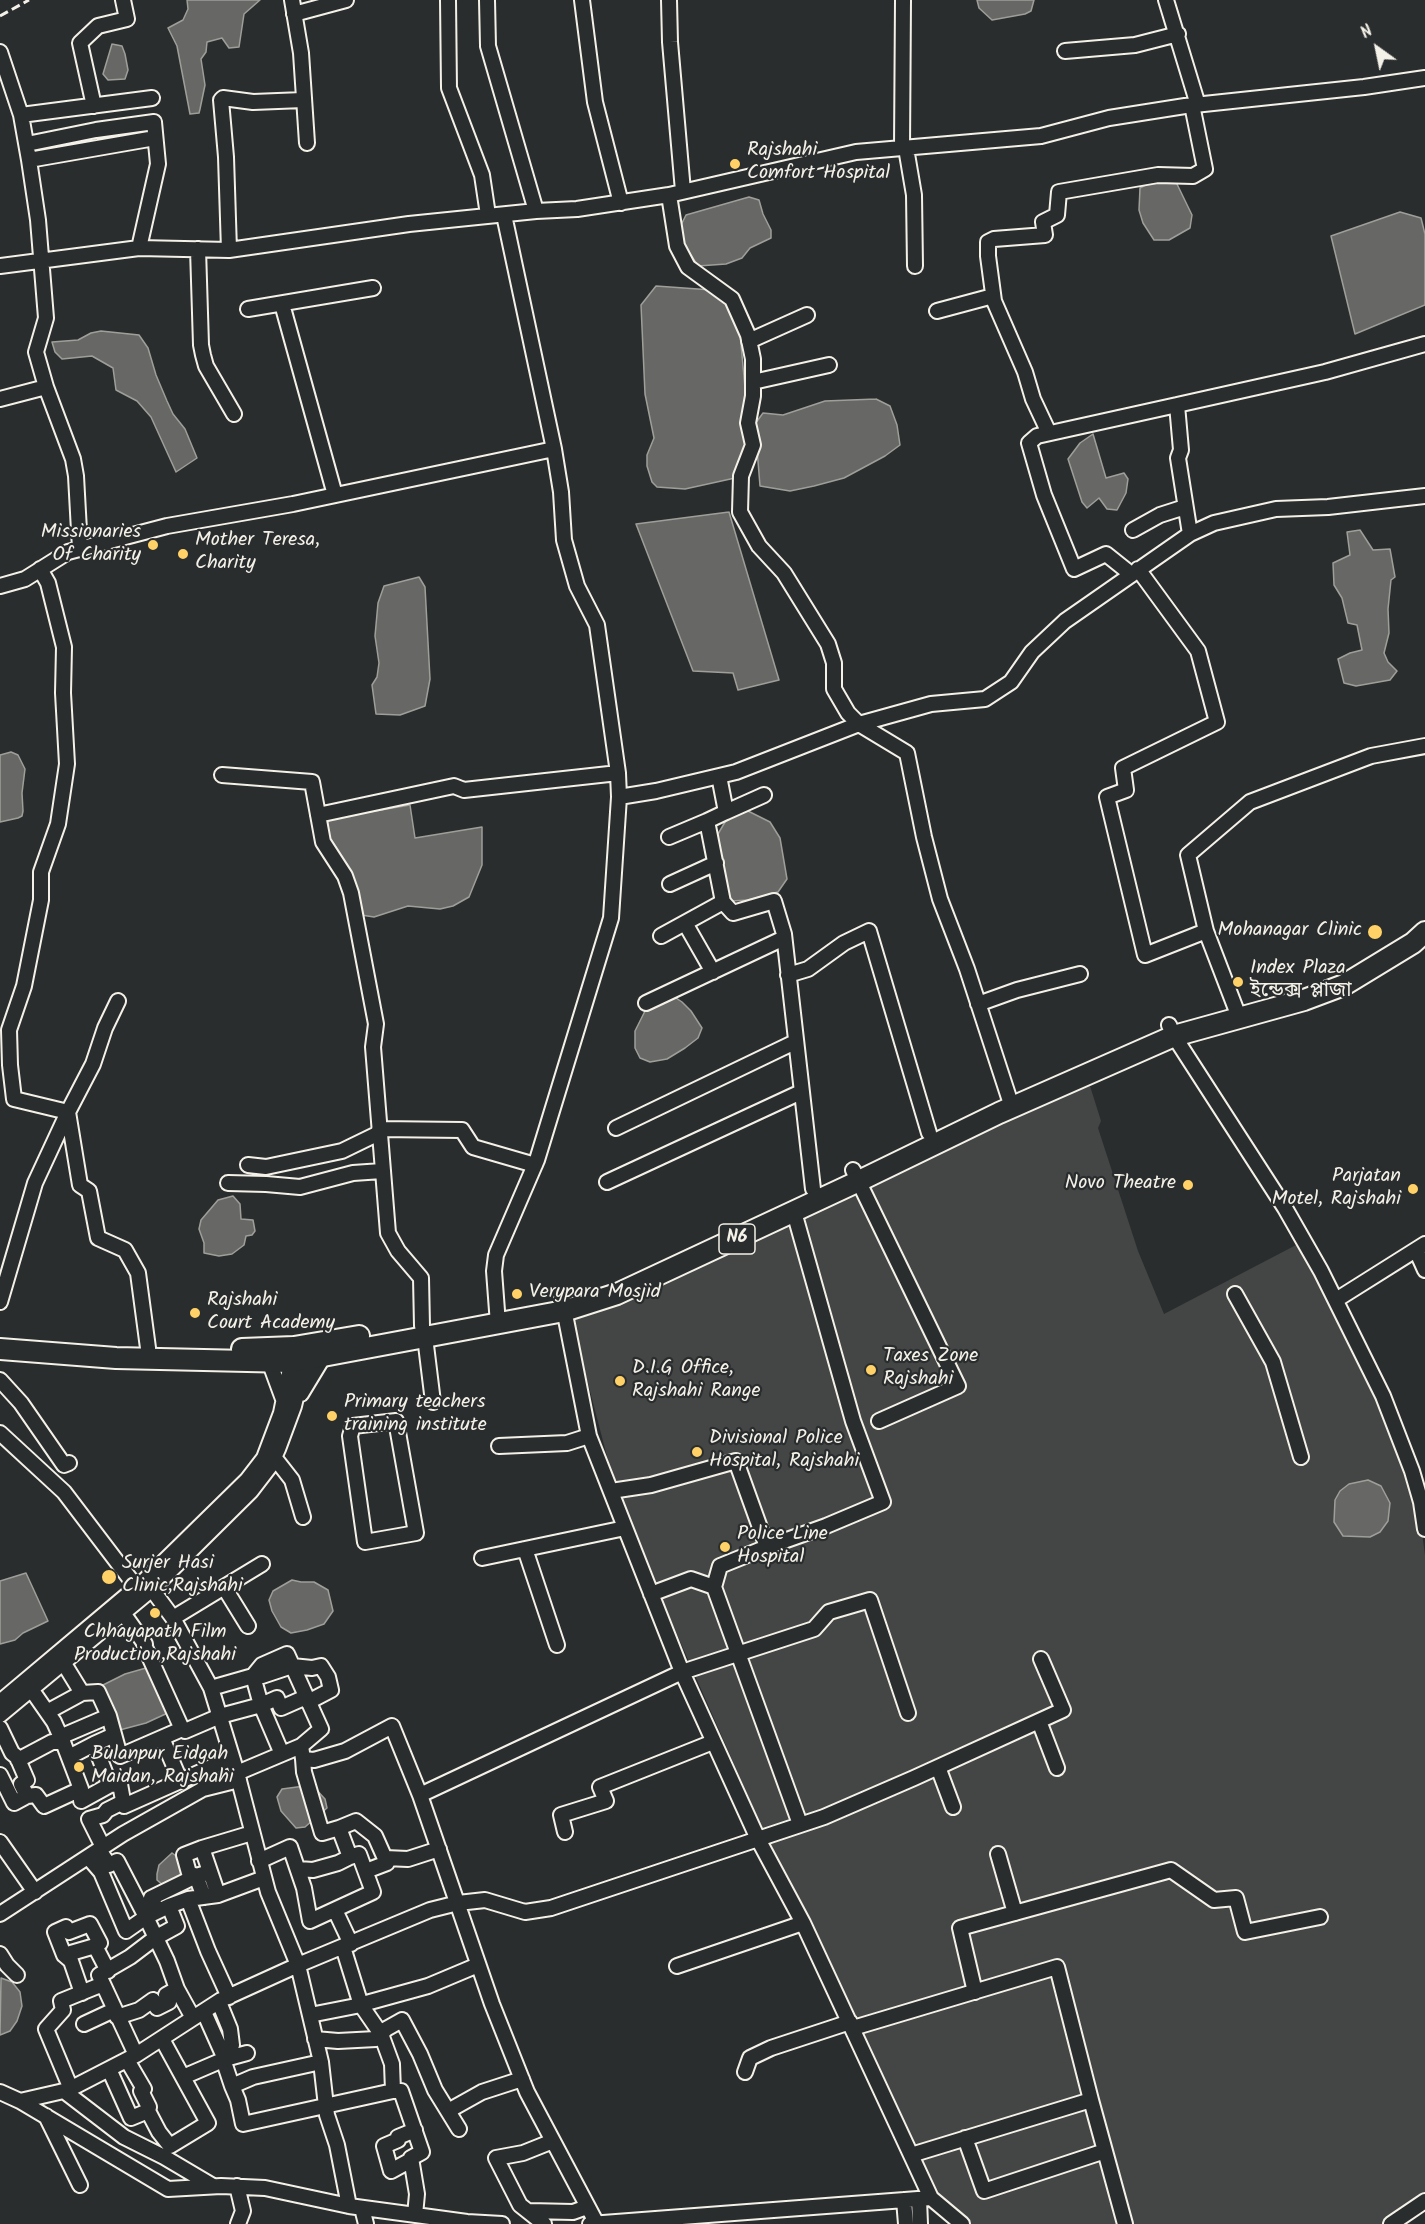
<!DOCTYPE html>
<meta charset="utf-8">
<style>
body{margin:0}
#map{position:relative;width:1425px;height:2224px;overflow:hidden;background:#2a2d2e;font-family:Kalam,sans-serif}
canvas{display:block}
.north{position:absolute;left:1347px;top:18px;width:60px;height:60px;-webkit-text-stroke:4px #2a2d2e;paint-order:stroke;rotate:327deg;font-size:16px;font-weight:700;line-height:24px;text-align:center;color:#f4f1e8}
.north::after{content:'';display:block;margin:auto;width:21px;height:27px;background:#f4f1e8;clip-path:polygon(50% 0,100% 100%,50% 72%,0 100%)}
</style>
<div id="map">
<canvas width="1425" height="2224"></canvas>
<div class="north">N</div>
</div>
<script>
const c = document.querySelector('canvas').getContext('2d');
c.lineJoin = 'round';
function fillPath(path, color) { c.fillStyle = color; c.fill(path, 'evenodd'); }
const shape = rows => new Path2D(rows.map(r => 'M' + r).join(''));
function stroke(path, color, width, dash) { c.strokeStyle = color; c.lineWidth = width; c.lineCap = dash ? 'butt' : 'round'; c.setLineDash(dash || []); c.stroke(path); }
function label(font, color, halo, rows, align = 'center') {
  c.font = font + ' Kalam,"Noto Sans Bengali",sans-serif'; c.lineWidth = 4.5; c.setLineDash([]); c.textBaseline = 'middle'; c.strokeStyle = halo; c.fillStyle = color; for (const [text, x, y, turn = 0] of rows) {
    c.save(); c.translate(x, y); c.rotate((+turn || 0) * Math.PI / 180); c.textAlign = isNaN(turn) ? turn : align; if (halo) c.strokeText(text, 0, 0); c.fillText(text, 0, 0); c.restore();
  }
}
fillPath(shape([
 [1090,1086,1101,1121,1098,1128,1138,1251,1164,1314,1298,1244,1342,1323,1396,1440,1421,1526,1425,1555,1425,2197,1385,2224,966,2224,933,2196,789,1889,632,1532,615,1487,571,1318,956,1139]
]), '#444645');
const water = shape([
 [187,0,260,0,244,14,239,47,229,48,222,38,207,42,206,52,201,59,205,85,200,109,199,113,190,114,177,46,168,28,183,20,188,9,187,0],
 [977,0,1034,0,1031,11,1025,14,992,20,979,8,977,0],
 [112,44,122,46,125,54,128,70,125,79,108,80,103,74,112,44],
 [1153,181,1176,182,1192,215,1190,228,1169,240,1154,240,1143,223,1139,210,1140,188,1153,181],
 [749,197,759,200,763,214,771,230,771,238,750,248,742,258,726,264,698,266,680,238,680,227,686,215,749,197],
 [1400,212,1421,218,1425,234,1425,305,1355,334,1331,236,1400,212],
 [656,286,712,290,726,302,740,333,746,399,745,453,735,478,685,489,657,487,652,482,647,466,647,455,654,438,645,394,641,305,656,286],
 [101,331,139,335,148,348,156,375,167,401,173,414,185,429,197,458,176,472,151,417,137,401,116,390,113,368,92,356,62,359,55,352,52,342,78,340,91,333,101,331],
 [876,399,890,406,897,425,900,445,885,456,844,478,814,486,790,491,760,486,755,424,763,413,783,415,825,401,876,399],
 [1093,434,1106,478,1124,473,1128,479,1126,493,1117,510,1107,509,1099,498,1087,508,1082,502,1068,459,1080,443,1093,434],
 [729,512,779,680,738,690,733,673,693,671,636,524,729,512],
 [1360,530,1373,550,1390,549,1395,577,1391,580,1388,609,1389,633,1384,653,1388,662,1397,671,1390,680,1356,686,1344,683,1338,659,1350,653,1362,650,1357,625,1348,623,1342,598,1334,585,1333,563,1350,555,1347,532,1360,530],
 [419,577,425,587,430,679,425,706,400,715,376,714,372,685,377,677,379,663,375,636,378,603,384,586,419,577],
 [11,752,18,755,25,769,22,793,23,811,22,816,18,818,0,822,0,755,11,752],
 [410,805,415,838,482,827,482,865,469,897,453,906,440,909,408,906,374,917,361,915,357,890,333,851,327,836,328,819,410,805],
 [742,808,770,822,780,838,787,879,778,892,748,900,732,901,728,892,715,839,728,817,742,808],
 [664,996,673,996,682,1002,691,1011,702,1028,698,1038,685,1048,667,1059,650,1062,640,1058,635,1048,635,1031,645,1011,664,996],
 [233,1196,240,1204,241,1219,253,1220,255,1231,252,1235,246,1236,244,1245,232,1254,219,1256,204,1253,204,1243,199,1229,201,1220,218,1200,233,1196],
 [1368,1480,1381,1486,1390,1503,1388,1521,1380,1532,1370,1537,1343,1536,1334,1522,1335,1500,1340,1491,1349,1484,1368,1480],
 [26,1573,48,1621,23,1633,15,1640,0,1644,0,1581,26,1573],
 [292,1580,301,1582,314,1582,328,1590,333,1611,324,1624,307,1630,291,1633,281,1627,272,1611,269,1600,273,1591,292,1580],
 [153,1666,172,1711,146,1723,116,1731,99,1687,125,1674,153,1666],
 [312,1785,325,1799,327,1808,305,1827,296,1828,281,1811,277,1797,282,1789,312,1785],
 [172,1853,182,1860,186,1875,165,1887,157,1880,157,1874,159,1865,172,1853],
 [1,1978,12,1982,20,1992,22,2006,17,2021,10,2031,0,2035,1,1978]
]);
fillPath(water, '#676866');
stroke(water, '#9f9f9a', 1.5);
const minor = shape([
 [292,0,301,53,307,143],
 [448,0,449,88,482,175,488,215],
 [487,0,488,46,536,211],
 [582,0,595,102,621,203],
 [669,0,670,42,683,191],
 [1166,0,1198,105],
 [294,14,346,0],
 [1065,51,1135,45,1178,34],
 [0,52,21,115,29,160,38,220,46,318,36,352,46,387,73,459,76,476,80,549],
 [94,106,80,43,98,26,127,19,123,0],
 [21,115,152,98],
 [27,144,96,130,154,122,158,164,139,248],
 [902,148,903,0],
 [906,148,914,195,915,266],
 [29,160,155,138],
 [669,195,677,246,688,267,732,299,748,335,753,359,753,396,748,423,753,445,741,476,740,512,759,546,784,573,828,644,834,663,834,689,848,713,859,724,907,753,924,837,940,899,967,969,1012,1107],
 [198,249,201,345,203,355,206,366,234,414],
 [229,250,226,157,221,100,223,98,253,102,303,100],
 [0,266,139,248,229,250,409,224,536,211,577,209,669,195,856,152,1041,136,1109,118,1185,106,1364,87,1425,78],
 [282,304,335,495],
 [248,309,373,288],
 [937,311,993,296],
 [749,341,807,315],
 [753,382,829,365],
 [0,399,46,387],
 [1049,433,1033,399,1025,372,994,301,988,256,988,242,994,239,1045,235,1043,222,1057,215,1059,192,1158,175,1193,176,1205,169,1192,105],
 [1133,530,1160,515,1185,507],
 [1190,534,1178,458,1181,450,1177,405,1325,372,1425,344],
 [1138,569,1198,651,1217,722,1123,768,1126,790,1107,797,1145,955,1206,931,1239,1017],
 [1131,574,1106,554,1074,569,1044,495,1029,443,1037,436,1177,405],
 [0,586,25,579,68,552,167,526,293,504,554,449],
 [222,775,312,782,323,842,345,876,351,893,376,1024,373,1047,388,1233,398,1251,421,1278,422,1326],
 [719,776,726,812,707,821,723,902,733,913,774,901,784,934,813,1189],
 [619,797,656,791,736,772,859,724,931,704,985,699,1011,682,1032,652,1065,621,1190,534,1214,523,1276,509,1328,507,1425,496],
 [726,812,764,795],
 [318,815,454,786,464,790,618,773],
 [669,837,707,821],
 [670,884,716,863],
 [685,923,713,972],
 [1206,931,1188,855,1250,802,1371,756,1425,746],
 [661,936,723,902],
 [788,975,808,969,844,943,869,931,929,1133],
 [118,1001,105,1028,93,1064,68,1112,80,1185,89,1191,98,1238,125,1250,138,1273,148,1348,147,1359],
 [646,1003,784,938],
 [978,1004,1017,990,1080,974],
 [1169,1025,1174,1036,1285,1208,1321,1271,1383,1396,1412,1471,1421,1502,1425,1529],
 [616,1128,795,1042],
 [379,1129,462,1130,473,1147,535,1165],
 [248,1165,266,1167,342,1151,379,1133],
 [853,1170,958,1386,879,1421],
 [607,1182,801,1092],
 [228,1183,266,1184,300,1187,353,1173,382,1171],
 [1416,1250,1425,1270],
 [1235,1294,1273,1362,1301,1457],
 [562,1299,589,1436,682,1672,758,1839,803,1923,931,2198,962,2224],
 [1336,1300,1425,1244],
 [0,1302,35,1183,68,1112,14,1099,10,1065,9,1030,24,986,41,900,41,872,58,824,67,764,63,693,64,647,48,583,40,569],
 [498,1324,494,1271,496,1255,537,1160,611,918,619,797,618,773,597,625,577,586,564,540,561,492,554,449,504,215],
 [425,1337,433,1402],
 [269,1361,283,1399],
 [0,1380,21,1403,64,1465,69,1463],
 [301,1394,324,1356],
 [396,1421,416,1533,365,1542,350,1436,353,1426,396,1421],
 [0,1433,64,1492,140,1592],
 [499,1446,567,1443,589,1436],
 [274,1457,292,1480,303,1517],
 [611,1491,651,1485,736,1461,767,1547,720,1566,714,1587],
 [767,1547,826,1526,883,1502,853,1421,794,1212],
 [525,1549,557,1645],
 [482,1558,625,1528],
 [145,1580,173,1618,211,1688,237,1773,268,1892,298,1965,321,2062,327,2115,337,2145,349,2206],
 [224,1587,248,1626],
 [651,1594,691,1579,714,1587,800,1824],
 [173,1618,262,1564],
 [253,1676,262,1665,287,1654,321,1729,301,1746,303,1759,314,1760,345,1751,392,1726,420,1795,492,2004,527,2092,597,2224],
 [253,1676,262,1676,292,1666,312,1668,321,1666,328,1677,331,1690,308,1702],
 [0,1702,145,1580,247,1480,264,1458,281,1413,293,1354],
 [47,1712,82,1693,63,1662],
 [0,1715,152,1589,251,1491,271,1465,278,1449,294,1406,307,1352],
 [109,1716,120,1756,182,1729,144,1645,145,1644,123,1613],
 [1039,1721,1057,1768],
 [0,1728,12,1753,17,1757,27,1780,21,1784,27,1796,14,1803,0,1775],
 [182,1729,185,1731,220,1716,261,1705,253,1676,211,1688],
 [60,1737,109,1716,98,1692,82,1693],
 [162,1738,180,1780],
 [282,1754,261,1705,277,1698,281,1708,306,1697],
 [69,1757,94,1744],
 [18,1760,52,1742,63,1742,54,1722,31,1689],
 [938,1767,953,1807],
 [237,1773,301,1746],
 [110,1785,120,1784,124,1806,232,1758],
 [81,1789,81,1801,110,1785,94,1744,114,1735],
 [420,1795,682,1672,814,1629,829,1612,870,1600,908,1713],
 [27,1796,36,1795,44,1806,81,1789,63,1742],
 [339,1828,356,1821,375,1836,387,1863,366,1871],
 [565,1832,561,1815,606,1801,600,1787,713,1742],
 [0,1842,35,1892],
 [103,1847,89,1819,103,1815,107,1810,123,1802],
 [202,1848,184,1855,189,1873,196,1876,204,1897],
 [99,1850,109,1865,117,1861,146,1917,169,1906,188,1899],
 [998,1854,1015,1913],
 [88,1857,101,1872,126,1931,146,1917,167,1961,177,1989,193,2018],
 [385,1858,408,1859,439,1849],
 [259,1861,290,1847,304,1888,310,1921,373,1892,359,1854,350,1857,339,1828,322,1833,304,1772,303,1759],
 [298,1869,313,1870,338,1863,350,1857],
 [218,1895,202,1848,252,1833],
 [335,1910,351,1944],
 [158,1911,151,1898,196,1876,210,1872],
 [0,1914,123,1834,203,1789,239,1780],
 [0,1954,7,1965,17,1975],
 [64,1955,95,1946],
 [677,1966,803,1923],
 [103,1984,136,2055],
 [975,1992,960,1928,1171,1870,1214,1900,1236,1898,1245,1932,1320,1917],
 [82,1993,71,1961,64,1955,55,1932,66,1927,69,1932,90,1924,100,1943,95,1946,108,1971],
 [229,1997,208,1951,188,1899,218,1895,264,1878],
 [219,2002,230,2029,232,2045,225,2059],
 [359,2005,428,1986,478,1965],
 [310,2015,361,2005,343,1947],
 [117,2017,139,2010,153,2000,157,2008,169,2002,166,1995,177,1989],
 [84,2024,114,2010],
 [853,2028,1057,1967,1091,2100],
 [315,2039,338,2041,376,2039,386,2029,402,2020,420,2054,435,2090,459,2129],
 [223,2059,232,2086,253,2077,321,2062],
 [225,2059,247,2053],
 [127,2060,144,2089,141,2091,149,2107,148,2111],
 [109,2069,131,2118,148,2111,159,2132,170,2146,208,2123,162,2039],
 [745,2072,750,2058,771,2048,850,2022],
 [183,2077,225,2059,204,2012],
 [232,2086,238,2100,243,2124,393,2091,392,2064,381,2034,361,2005],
 [71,2089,46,2029,63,2010,61,2001,103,1984,99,1975,130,1957,155,1938,177,1926,169,1906],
 [64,2091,124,2137,164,2157,213,2186],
 [393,2091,401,2091,422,2152,411,2158,417,2194,415,2215],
 [0,2092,20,2101,168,2189,221,2186,265,2188,349,2206,467,2222,502,2224],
 [20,2101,68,2090,136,2055,221,2000,298,1965,430,1910,458,1903,485,1900,525,1912,551,1908,824,1817,914,1778,1063,1710,1041,1659],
 [448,2111,482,2092,522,2079],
 [46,2116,80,2185],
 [965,2138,984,2191,1105,2151],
 [911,2155,1091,2100,1125,2224],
 [411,2160,391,2171,384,2146,398,2140,398,2137,415,2130],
 [237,2186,243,2211,238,2224],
 [919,2199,920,2224],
 [904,2200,906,2224],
 [362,2208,366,2224],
 [529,2211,573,2212,587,2207],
 [544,2224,520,2205,496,2158,523,2153,553,2141],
 [590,2224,931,2198],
 [1391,2224,1425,2201]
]);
const highway = shape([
 [0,1349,116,1358,291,1362,564,1311,617,1294,859,1181,999,1113,1174,1036,1304,1000,1344,985,1413,943,1425,932],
 [242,1349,294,1347,359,1336]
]);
stroke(minor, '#f4f1e8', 18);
stroke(highway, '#f4f1e8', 24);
stroke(minor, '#2a2d2e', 14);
stroke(highway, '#2a2d2e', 20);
stroke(shape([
 [0,16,29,0]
]), '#f4f1e8', 3, [9, 4.5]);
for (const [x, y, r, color] of [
 [735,164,6,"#ffd166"],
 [153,545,6,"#ffd166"],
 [183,554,6,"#ffd166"],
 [1375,932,8,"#ffd166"],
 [1238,982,6,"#ffd166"],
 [1188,1185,6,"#ffd166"],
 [1413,1189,6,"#ffd166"],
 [517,1294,6,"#ffd166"],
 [195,1313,6,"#ffd166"],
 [871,1370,6,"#ffd166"],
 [620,1381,6,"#ffd166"],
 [332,1416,6,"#ffd166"],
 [697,1452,6,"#ffd166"],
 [725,1547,6,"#ffd166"],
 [109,1577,8,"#ffd166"],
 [155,1613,6,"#ffd166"],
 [79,1767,6,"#ffd166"]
]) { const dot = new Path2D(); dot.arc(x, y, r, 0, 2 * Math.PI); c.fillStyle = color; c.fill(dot); stroke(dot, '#2a2d2e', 2); }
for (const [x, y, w] of [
 [737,1239,36]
]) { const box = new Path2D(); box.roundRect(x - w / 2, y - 15, w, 30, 4.5); c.fillStyle = '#2a2d2e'; c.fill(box); stroke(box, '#f4f1e8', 1.5); }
label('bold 18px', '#f4f1e8', null, [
 ["N6",737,1239]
]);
label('20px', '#f4f1e8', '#2a2d2e', [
 ["Rajshahi",747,152],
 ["Comfort Hospital",747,175],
 ["Missionaries",141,534,"right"],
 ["Of Charity",141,557,"right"],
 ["Mother Teresa,",195,542],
 ["Charity",195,565],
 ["Mohanagar Clinic",1362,932,"right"],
 ["Index Plaza",1250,970],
 ["ইন্ডেক্স প্লাজা",1250,993],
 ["Parjatan",1401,1178,"right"],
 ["Motel, Rajshahi",1401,1201,"right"],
 ["Novo Theatre",1176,1185,"right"],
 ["Verypara Mosjid",529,1294],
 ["Rajshahi",207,1302],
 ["Court Academy",207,1325],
 ["Taxes Zone",883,1358],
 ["Rajshahi",883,1381],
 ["D.I.G Office,",632,1370],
 ["Rajshahi Range",632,1393],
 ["Primary teachers",344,1404],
 ["training institute",344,1427],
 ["Divisional Police",709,1440],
 ["Hospital, Rajshahi",709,1463],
 ["Police Line",737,1536],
 ["Hospital",737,1559],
 ["Surjer Hasi",122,1565],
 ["Clinic,Rajshahi",122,1588],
 ["Chhayapath Film",155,1634,"center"],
 ["Production,Rajshahi",155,1657,"center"],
 ["Bulanpur Eidgah",91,1756],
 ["Maidan, Rajshahi",91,1779]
], 'left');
</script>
